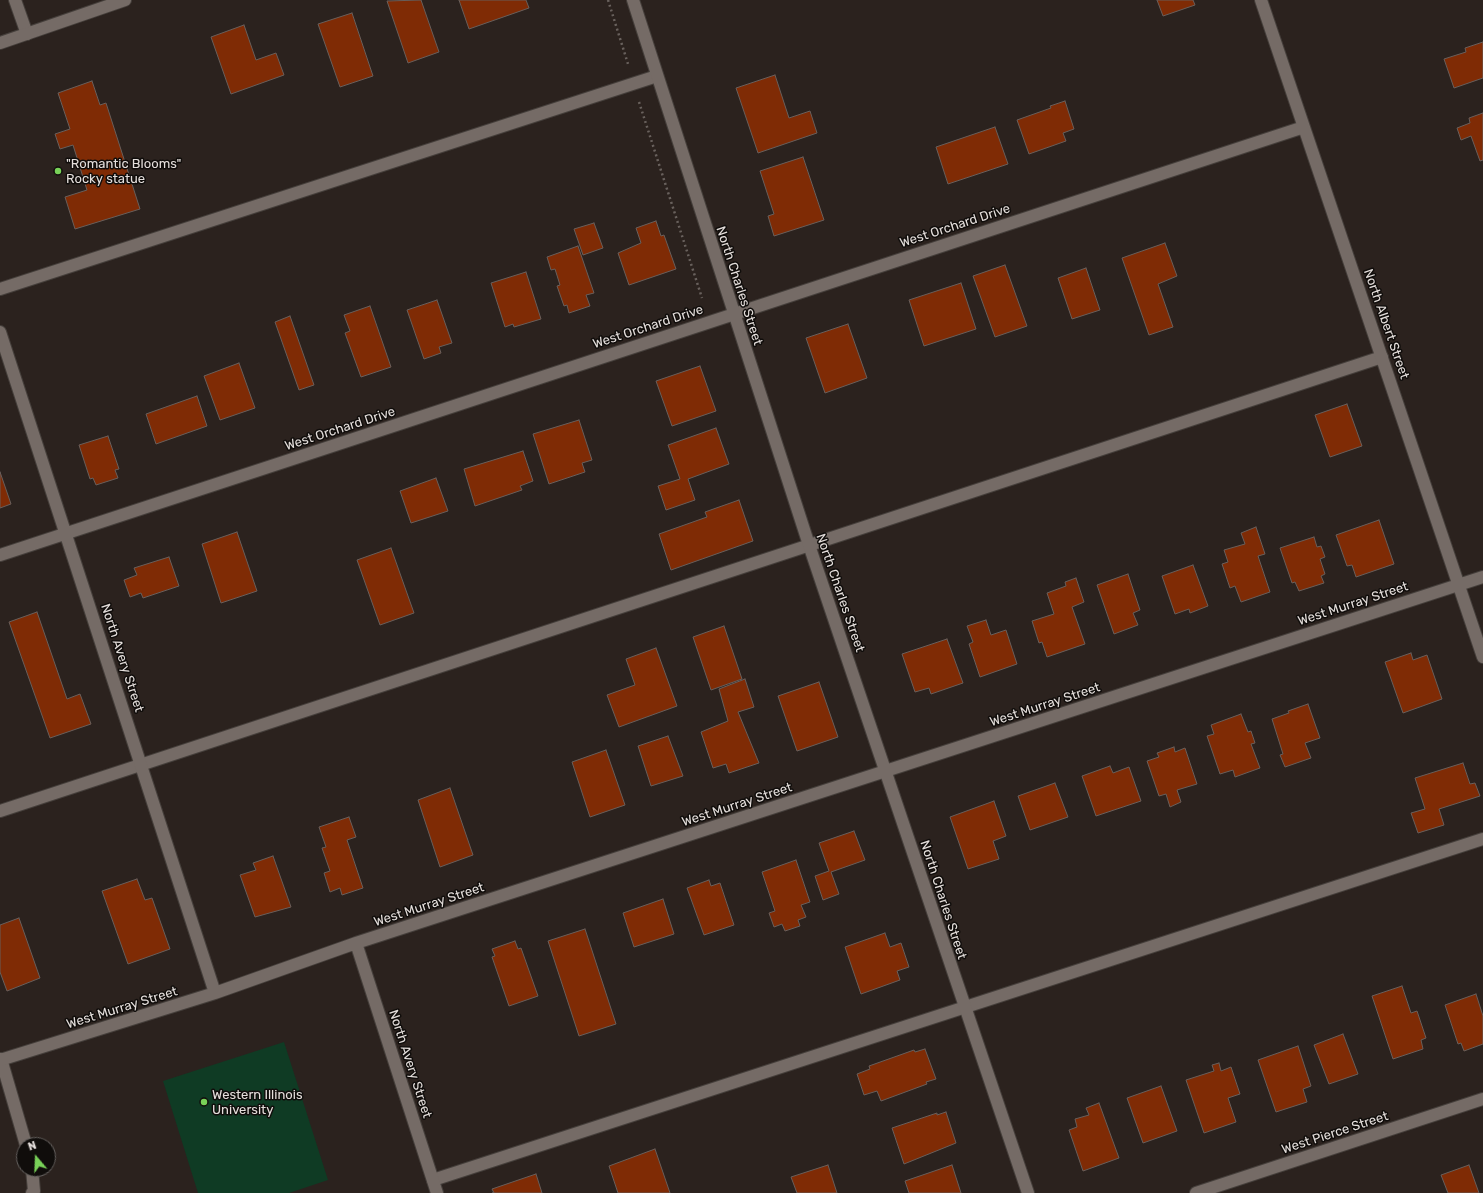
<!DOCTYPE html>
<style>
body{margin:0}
#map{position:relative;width:1483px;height:1193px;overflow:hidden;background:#2b221e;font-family:Rubik,sans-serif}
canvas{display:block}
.north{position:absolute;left:16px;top:1137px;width:40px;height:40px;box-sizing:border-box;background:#100d0b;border:1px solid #65615f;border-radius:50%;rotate:341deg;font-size:11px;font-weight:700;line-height:16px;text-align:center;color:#e5dfdc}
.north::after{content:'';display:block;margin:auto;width:14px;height:18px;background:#78d158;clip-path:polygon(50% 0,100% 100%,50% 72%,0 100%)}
</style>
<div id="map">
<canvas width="1483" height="1193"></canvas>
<div class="north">N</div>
</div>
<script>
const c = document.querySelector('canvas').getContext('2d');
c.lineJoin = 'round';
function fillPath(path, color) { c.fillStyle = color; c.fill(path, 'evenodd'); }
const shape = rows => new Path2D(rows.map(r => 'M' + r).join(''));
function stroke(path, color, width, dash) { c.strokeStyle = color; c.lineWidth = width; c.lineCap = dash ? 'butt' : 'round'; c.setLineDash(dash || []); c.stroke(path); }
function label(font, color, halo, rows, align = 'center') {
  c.font = font + ' Rubik,sans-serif'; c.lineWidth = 3; c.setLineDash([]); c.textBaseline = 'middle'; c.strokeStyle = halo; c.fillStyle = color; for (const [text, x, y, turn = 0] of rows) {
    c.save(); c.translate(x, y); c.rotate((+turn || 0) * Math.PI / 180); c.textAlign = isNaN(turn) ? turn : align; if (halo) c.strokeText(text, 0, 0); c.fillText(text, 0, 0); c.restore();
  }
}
fillPath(shape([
 [284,1042,328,1180,289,1193,198,1193,163,1081]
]), '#0f3b24');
const building = shape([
 [421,0,439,52,408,63,387,1,421,0],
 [459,0,526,0,529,8,469,29,459,0],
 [1157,0,1193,0,1195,5,1163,16,1157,0],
 [352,13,373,76,340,87,318,24,352,13],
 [244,25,256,60,276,53,284,75,231,94,211,37,244,25],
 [1483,42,1483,78,1454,88,1444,59,1466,52,1465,48,1483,42],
 [775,75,789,118,810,111,817,133,758,153,736,88,775,75],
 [92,81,100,105,106,103,140,209,75,229,65,197,87,190,73,145,60,149,55,134,70,129,58,93,92,81],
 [1065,101,1074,129,1063,133,1066,141,1029,154,1017,120,1051,108,1050,106,1065,101],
 [1483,113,1483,160,1480,161,1471,136,1461,140,1457,128,1470,123,1469,118,1483,113],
 [995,127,1008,164,948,184,936,147,995,127],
 [803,157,824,220,774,236,768,216,774,214,760,171,803,157],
 [656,221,661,236,664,235,676,269,629,285,618,253,641,243,636,228,656,221],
 [594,223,603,248,583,255,574,229,594,223],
 [1165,243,1177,276,1158,284,1173,327,1149,335,1122,258,1165,243],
 [578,246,594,293,586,295,590,306,569,313,567,305,564,306,557,286,560,285,555,269,551,270,547,257,578,246],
 [1005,265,1027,326,995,337,973,276,1005,265],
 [1086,268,1100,310,1072,319,1058,278,1086,268],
 [526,272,541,319,514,327,513,324,505,327,491,283,526,272],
 [961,283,976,329,924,346,909,300,961,283],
 [437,300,452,343,439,347,441,353,424,359,407,310,437,300],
 [370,306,391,367,361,377,345,333,350,331,344,315,370,306],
 [290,316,314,385,299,390,275,322,290,316],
 [848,324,867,378,825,393,806,338,848,324],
 [239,363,255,408,220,420,204,376,239,363],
 [700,366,716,411,672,426,656,381,700,366],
 [197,396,207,426,156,444,146,414,197,396],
 [1347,404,1362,446,1330,457,1315,415,1347,404],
 [579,420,592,460,582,463,585,472,549,484,533,434,579,420],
 [716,428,729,464,688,479,695,500,666,510,658,486,680,479,668,445,716,428],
 [108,436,119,469,115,470,118,478,96,485,93,478,90,479,79,445,108,436],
 [523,451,533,481,520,486,522,490,475,506,464,469,523,451],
 [0,472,11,504,0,508,0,472],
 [436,478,448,511,411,523,400,491,436,478],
 [739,500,753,541,671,570,659,534,707,517,705,512,739,500],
 [1379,520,1394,564,1356,577,1352,565,1347,566,1336,535,1379,520],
 [1256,527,1265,554,1258,556,1270,592,1241,602,1235,586,1230,588,1222,564,1228,562,1224,550,1245,544,1241,533,1256,527],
 [237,532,257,591,221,603,202,544,237,532],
 [1314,537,1317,547,1321,546,1325,557,1320,559,1325,574,1321,576,1324,583,1299,591,1295,582,1292,583,1280,548,1314,537],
 [391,548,414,613,380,625,357,560,391,548],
 [169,557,179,586,143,598,141,593,130,597,124,580,137,575,134,568,169,557],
 [1193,565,1208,606,1190,613,1189,609,1175,614,1162,576,1193,565],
 [1128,574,1140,610,1133,613,1138,625,1114,634,1097,585,1128,574],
 [1076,578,1084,602,1072,607,1085,644,1047,657,1042,642,1039,643,1032,621,1054,614,1047,593,1066,586,1065,582,1076,578],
 [37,612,67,699,80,694,91,724,50,738,9,622,37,612],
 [986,620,991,635,1006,630,1017,664,980,677,969,644,973,642,967,626,986,620],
 [724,626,742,679,711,690,693,637,724,626],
 [947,639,963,683,931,694,929,688,915,692,902,654,947,639],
 [656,648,677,706,619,727,607,695,635,685,626,659,656,648],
 [1411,653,1413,660,1427,655,1442,699,1403,713,1385,662,1411,653],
 [745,679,754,707,738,712,759,763,729,773,726,764,713,768,701,732,728,721,719,689,745,679],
 [819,682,838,737,797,751,778,696,819,682],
 [1308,704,1320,738,1305,743,1311,758,1285,767,1280,755,1283,754,1272,719,1289,713,1288,711,1308,704],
 [1241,714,1248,732,1251,731,1255,743,1251,744,1260,768,1235,777,1233,770,1220,774,1207,736,1214,734,1211,725,1241,714],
 [668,736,683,776,651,786,638,746,668,736],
 [1174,747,1175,752,1185,748,1197,784,1177,790,1181,802,1170,807,1166,794,1159,796,1147,761,1159,757,1157,753,1174,747],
 [606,750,625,805,590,817,572,762,606,750],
 [1463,763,1470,784,1475,783,1480,796,1439,809,1444,825,1418,833,1411,813,1425,809,1415,778,1463,763],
 [1110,766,1113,773,1129,767,1141,801,1096,816,1082,776,1110,766],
 [1055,783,1068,817,1030,830,1018,796,1055,783],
 [450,788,473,855,440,867,418,800,450,788],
 [994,801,1006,836,993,841,999,859,968,869,950,817,994,801],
 [349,817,356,837,347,840,363,888,342,895,340,888,330,892,324,873,330,871,322,848,326,847,319,827,349,817],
 [854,831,865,860,831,872,839,894,823,900,815,876,829,871,819,843,854,831],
 [273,856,291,907,255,917,240,875,256,870,253,863,273,856],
 [796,860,810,902,801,905,806,917,798,920,800,926,785,931,782,924,774,927,769,913,775,911,762,872,796,860],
 [137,879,145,900,152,898,170,949,128,964,102,891,137,879],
 [709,880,711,886,720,883,734,925,704,935,687,888,709,880],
 [663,899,674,934,634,947,623,913,663,899],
 [19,918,40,978,7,991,0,972,0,925,19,918],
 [585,929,616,1024,579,1036,548,941,585,929],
 [885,933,890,947,901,943,909,967,897,971,900,980,861,994,845,947,885,933],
 [515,941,518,949,521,948,538,996,509,1006,492,957,495,956,492,949,515,941],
 [1402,986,1411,1013,1417,1011,1426,1038,1421,1040,1423,1049,1393,1059,1372,996,1402,986],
 [1476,994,1483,1016,1483,1044,1464,1051,1461,1043,1458,1044,1445,1005,1476,994],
 [1343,1034,1358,1074,1329,1084,1314,1045,1343,1034],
 [1298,1046,1311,1086,1303,1089,1307,1102,1276,1112,1258,1060,1298,1046],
 [925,1049,936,1079,926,1082,927,1084,881,1101,877,1091,864,1095,857,1074,870,1069,869,1066,914,1050,915,1052,925,1049],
 [1219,1063,1221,1071,1231,1067,1240,1094,1228,1098,1236,1122,1204,1133,1186,1080,1214,1071,1212,1065,1219,1063],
 [1161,1086,1177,1131,1143,1143,1127,1098,1161,1086],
 [1099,1103,1119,1158,1083,1171,1069,1130,1077,1127,1075,1119,1089,1115,1086,1108,1099,1103],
 [946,1112,956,1143,904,1164,892,1128,937,1113,937,1115,946,1112],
 [655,1149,670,1193,618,1193,609,1166,655,1149],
 [828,1165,837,1193,797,1193,791,1177,828,1165],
 [952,1165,961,1193,909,1193,905,1181,952,1165],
 [1469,1165,1479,1193,1448,1193,1441,1175,1469,1165],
 [536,1174,542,1193,492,1193,494,1193,492,1189,536,1174]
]);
fillPath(building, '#7f2b05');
stroke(building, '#695f5b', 1);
const lane = shape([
 [15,0,27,34],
 [0,289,657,76],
 [0,811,1382,357],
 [1,1059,26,1145],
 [32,1169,34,1191,32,1193],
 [433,1180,1483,839]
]);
const street = shape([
 [633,0,809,545,1028,1193],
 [1261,0,1483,657],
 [0,43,125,0],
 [0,332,215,993],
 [0,555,1304,127],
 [356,943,437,1193],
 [0,1060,215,993,356,943,1483,577],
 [1196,1193,1483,1099]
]);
stroke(lane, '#453f3b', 14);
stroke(street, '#453f3b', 14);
stroke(shape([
 [608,0,628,64],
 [639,102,702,298]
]), '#69615d', 2.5, [2, 3]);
stroke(lane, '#756b66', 12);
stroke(street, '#756b66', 12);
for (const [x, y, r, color] of [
 [58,171,4,"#78d158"],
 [204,1102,4,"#78d158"]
]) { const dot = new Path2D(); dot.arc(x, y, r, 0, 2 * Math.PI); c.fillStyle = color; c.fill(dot); stroke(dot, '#100d0b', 1.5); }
label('13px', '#e5dfdc', '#100d0b', [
 ["\"Romantic Blooms\"",66,164],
 ["Rocky statue",66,179],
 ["Western Illinois",212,1095],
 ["University",212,1110]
], 'left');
label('13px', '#e5dfdc', '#100d0b', [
 ["West Orchard Drive",955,226,-18],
 ["North Charles Street",739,286,72],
 ["North Albert Street",1386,324,71],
 ["West Orchard Drive",648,327,-18],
 ["West Orchard Drive",340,429,-18],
 ["North Charles Street",840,593,71],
 ["West Murray Street",1353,604,-18],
 ["North Avery Street",122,658,72],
 ["West Murray Street",1045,705,-18],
 ["West Murray Street",737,805,-18],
 ["North Charles Street",943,900,72],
 ["West Murray Street",429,905,-18],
 ["West Murray Street",122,1008,-17],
 ["North Avery Street",410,1064,72],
 ["West Pierce Street",1335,1133,-18]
]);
</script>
